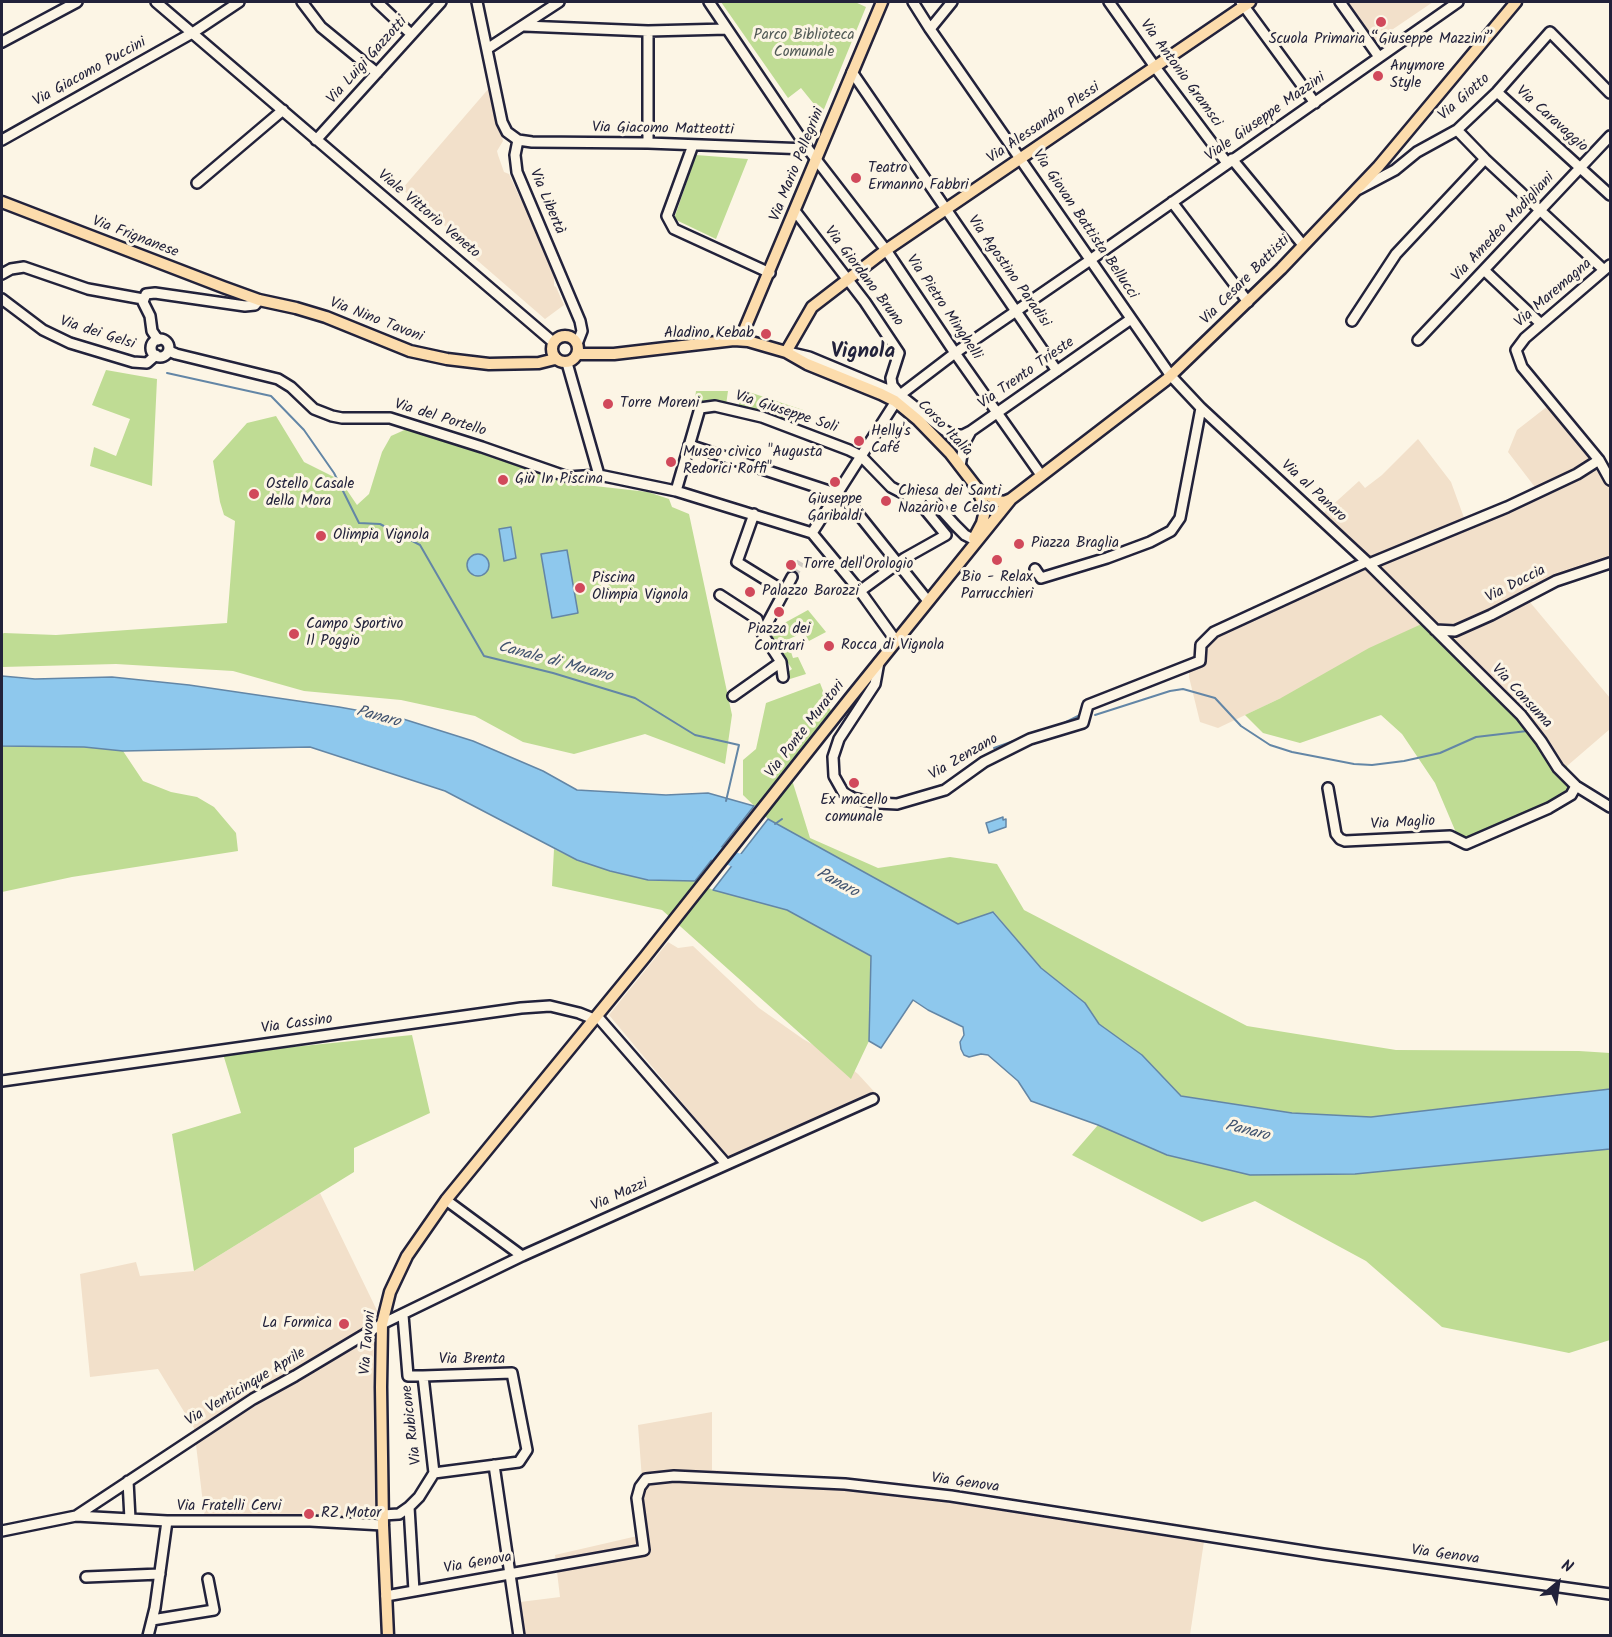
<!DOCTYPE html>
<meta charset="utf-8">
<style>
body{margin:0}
#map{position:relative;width:1612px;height:1637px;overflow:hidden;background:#fcf5e5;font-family:Kalam,sans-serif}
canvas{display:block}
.frame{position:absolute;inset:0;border:3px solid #22223b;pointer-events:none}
.north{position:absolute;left:1528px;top:1553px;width:60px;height:60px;-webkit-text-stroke:4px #fcf5e5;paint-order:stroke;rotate:29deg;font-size:16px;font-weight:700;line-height:24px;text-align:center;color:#22223b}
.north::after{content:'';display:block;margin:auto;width:21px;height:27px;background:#22223b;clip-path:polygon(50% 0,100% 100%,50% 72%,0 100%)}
</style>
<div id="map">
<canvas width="1612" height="1637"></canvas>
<div class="frame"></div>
<div class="north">N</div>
</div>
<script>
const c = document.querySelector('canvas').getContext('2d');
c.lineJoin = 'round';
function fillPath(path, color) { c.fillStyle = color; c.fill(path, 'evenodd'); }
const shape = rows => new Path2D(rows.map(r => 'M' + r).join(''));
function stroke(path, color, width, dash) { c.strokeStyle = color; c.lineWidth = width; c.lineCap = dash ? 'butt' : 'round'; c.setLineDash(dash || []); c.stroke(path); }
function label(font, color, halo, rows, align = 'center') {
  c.font = font + ' Kalam,sans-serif'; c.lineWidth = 6; c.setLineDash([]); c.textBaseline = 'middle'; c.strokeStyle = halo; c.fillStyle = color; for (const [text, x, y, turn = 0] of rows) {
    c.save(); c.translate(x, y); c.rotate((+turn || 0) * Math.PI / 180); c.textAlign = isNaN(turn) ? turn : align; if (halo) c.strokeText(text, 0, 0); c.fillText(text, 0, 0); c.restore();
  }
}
fillPath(shape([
 [1345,2,1433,2,1374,42],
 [490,87,503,141,497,151,498,155,504,172,509,174,521,200,524,204,554,277,554,286,556,287,564,305,545,319,449,236,452,232,402,189],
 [1553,402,1610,470,1610,562,1585,570,1564,583,1529,601,1610,698,1610,729,1567,766,1548,759,1508,703,1281,698,1218,728,1200,722,1189,677,1189,664,1199,644,1233,627,1374,566,1317,519,1359,481,1365,488,1382,475,1418,439,1451,482,1467,526,1541,495,1508,452,1517,430],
 [668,942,678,948,693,946,759,1008,803,1039,817,1047,827,1049,858,1074,880,1098,752,1152,730,1160,609,1015],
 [320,1193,385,1327,386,1529,205,1520,194,1428,158,1369,90,1377,80,1274,136,1262,140,1276,194,1271],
 [712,1412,712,1470,869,1480,1206,1528,1190,1635,525,1635,520,1602,560,1597,555,1555,646,1534,638,1425]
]), '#f2e0ca');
fillPath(shape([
 [721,2,855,2,866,7,822,114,801,88,788,98],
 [696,155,748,159,716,239,674,219],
 [106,370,157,379,152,486,90,466,94,447,116,456,130,419,92,405],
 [743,390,803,410,796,426,738,408],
 [696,391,728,391,726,405,694,405],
 [276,416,304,462,340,480,357,505,369,494,382,452,391,436,409,428,457,442,475,450,568,483,648,492,669,499,672,507,689,514,732,715,725,764,645,734,574,754,523,742,475,716,401,700,304,691,233,671,116,664,2,667,2,634,4,633,56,635,227,623,235,521,224,515,220,502,213,461,247,423],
 [808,610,826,632,809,641,804,632,787,640,793,658,798,657,806,674,790,679,788,672,792,669,768,632],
 [1426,622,1455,639,1458,652,1508,703,1548,759,1567,766,1570,787,1526,822,1460,842,1435,783,1402,734,1381,715,1300,743,1263,733,1245,715,1281,698,1369,648],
 [820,683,831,711,788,767,810,838,878,868,950,857,997,864,1024,910,1247,1026,1396,1050,1579,1051,1610,1053,1610,1089,1371,1117,1292,1113,1181,1096,1142,1055,1099,1024,1085,1003,1041,968,994,912,958,924,768,819,743,795,743,760,756,749,766,703],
 [2,746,84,747,123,751,143,781,171,792,197,797,214,807,236,833,238,851,72,877,2,892],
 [554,849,577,860,610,871,648,880,695,881,713,890,787,910,871,956,869,1041,851,1079,662,910,552,886],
 [412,1035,430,1113,354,1148,354,1172,194,1271,172,1134,241,1113,223,1054],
 [1098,1125,1167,1155,1250,1175,1355,1174,1610,1149,1610,1340,1569,1353,1442,1327,1366,1261,1255,1201,1202,1222,1072,1155]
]), '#bfdc94');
const water = shape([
 [511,527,516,558,504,561,499,529,511,527],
 [567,550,578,613,552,618,541,554,567,550],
 '467 565a11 11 0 1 1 22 0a11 11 0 1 1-22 0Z',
 [2,676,35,679,112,677,189,685,339,707,400,718,473,741,543,771,577,790,666,795,708,793,754,806,695,881,648,880,610,871,577,860,445,791,310,747,123,751,84,747,2,746,2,676],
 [1003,817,1003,820,1006,819,1006,827,989,833,986,823,1003,817],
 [768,819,958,924,993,912,1041,968,1085,1003,1099,1024,1142,1055,1181,1096,1292,1113,1371,1117,1610,1089,1610,1149,1355,1174,1250,1175,1167,1155,1098,1125,1031,1101,1018,1081,988,1055,981,1054,969,1057,964,1055,961,1049,960,1042,964,1035,963,1027,928,1010,913,1000,881,1048,869,1041,871,956,787,910,713,890,768,819]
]);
fillPath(water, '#8ec8ed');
stroke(water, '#6386a6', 1.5);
stroke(shape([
 [167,373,271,396,304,430,334,473,359,523,380,524,420,545,484,656,553,673,635,698,695,735,739,745,726,801],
 [1095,715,1170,691,1183,689,1215,698,1241,726,1270,745,1292,752,1354,764,1372,765,1404,761,1440,753,1476,737,1527,731],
 [994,748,1064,723,1080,715],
 [775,824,782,819]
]), '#6386a6', 2);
stroke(shape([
 [700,848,754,866]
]), '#8ec8ed', 15);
stroke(shape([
 [792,577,801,562]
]), '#d0cbc3', 9, [9, 4.5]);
const minor = shape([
 [156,2,553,342],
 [302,2,321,27,377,73],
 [377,2,411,34],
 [477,2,502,122,507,132,518,140,532,142,648,143,808,149],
 [709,2,808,149,886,250,955,353,1041,475],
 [913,2,930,29,1171,376,1201,408,1369,564,1521,715,1541,741,1558,768,1576,786,1610,807],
 [1109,2,1155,67,1227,163],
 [1241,2,1315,103],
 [1340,2,1379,57],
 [524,26,648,31,727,29],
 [930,29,952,2],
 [2,42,77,2],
 [487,49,559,2],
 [852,72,1057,371],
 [1497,92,1610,195],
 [1457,130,1485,159,1604,270],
 [2,140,194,32,239,2],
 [316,140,441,2],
 [518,140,515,155,517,172,580,321,582,331,577,344],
 [648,143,648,31],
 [693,145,667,216,674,229,770,273],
 [1232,159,1303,245],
 [197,183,283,110],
 [1359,189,1395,170,1417,152,1457,130,1497,92,1550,32,1610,93],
 [1172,202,1248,302],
 [795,211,865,302,899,353,891,378,892,385,900,395],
 [1090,260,1458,2],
 [1610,265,1525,338,1516,350,1522,367,1599,460,1610,480],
 [1484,270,1541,324],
 [2,274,11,269,24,267,88,289,143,299],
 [2,299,43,330,70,343,133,362,147,363,156,355],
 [1352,321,1396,254,1485,159],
 '151 348a9 9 0 1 1 18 0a9 9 0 1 1-18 0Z',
 [158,340,152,331,150,316,143,302,146,294,155,293,245,306,255,305,259,300],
 [1418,340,1610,136],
 [169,351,176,354,278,379,291,387,314,409,332,416,342,418,390,418,482,447,568,477,599,475,676,491,812,533],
 [792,353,809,357,900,395,944,430,953,435,963,435,971,431],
 [567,363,599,475],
 [689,445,838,494,851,505,928,601],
 [960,466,964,444,971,431,1131,319],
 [676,491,700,408,715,406,762,417,849,450,861,456,891,487,918,501],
 [754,514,737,562,784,591],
 [812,533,900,395,955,353,1086,263],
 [812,533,860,591,896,641],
 [1369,564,1507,507,1577,474,1599,460],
 [1035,569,1041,578,1107,558,1150,542,1171,531,1180,518,1201,408],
 [860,591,905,558,946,535,918,501,926,493,955,525,965,535,973,539],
 [720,595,757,619,762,633,781,662,783,677],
 [1435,630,1455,631,1491,615,1556,581,1610,563],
 [762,633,792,577],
 [879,662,875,684,839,739,833,757,834,776,843,792,853,798,877,803,897,804,945,790,984,762,1030,739,1083,723,1088,705,1200,661,1201,645,1214,632,1366,562],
 [733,696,781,662],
 [1328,788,1336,834,1340,839,1345,841,1450,836,1466,844,1549,808,1571,795,1576,786],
 [597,1016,726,1164],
 [2,1081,521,1008,550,1006,579,1013,594,1019],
 [446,1200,522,1256],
 [403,1315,408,1376,423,1376,434,1473,419,1497,409,1507,414,1591],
 [423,1376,512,1373,527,1450,519,1462,434,1473],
 [494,1465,519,1636],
 [128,1481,130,1519],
 [383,1515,399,1514,409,1507],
 [76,1516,167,1521,310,1521,383,1525],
 [2,1531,76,1516,253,1399,295,1376,382,1324,522,1256,873,1099],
 [86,1577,160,1574],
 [386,1596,644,1550,637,1498,640,1487,646,1479,674,1476,845,1484,951,1496,1323,1554,1610,1594],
 [152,1620,214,1610,208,1579],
 [148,1636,155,1608,167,1521]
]);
const major = shape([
 [2,202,223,287,259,300,296,308,326,317,410,351,447,359,489,364,539,363,555,359],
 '552 349a13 13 0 1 1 26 0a13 13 0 1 1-26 0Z',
 [740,340,882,2],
 [786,352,812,307,886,250,1250,2],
 [577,354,614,354,734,340,748,341,786,352,807,364,881,394,895,401,918,420,950,453,977,488,984,507,984,515,982,523,974,538],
 [979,490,998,501,1004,502,1011,499],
 [388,1636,383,1525,381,1387,382,1324,390,1292,407,1256,446,1200,645,957,851,697,1011,499,1166,380,1281,269,1378,167,1516,2]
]);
stroke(minor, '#22223b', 14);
stroke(major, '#22223b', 15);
stroke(minor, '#fcf5e5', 9);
stroke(major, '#fcdcac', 10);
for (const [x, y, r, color] of [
 [1381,22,6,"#d1495b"],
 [1378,76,6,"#d1495b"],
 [856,178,6,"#d1495b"],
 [766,334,6,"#d1495b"],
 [608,404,6,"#d1495b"],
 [859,441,6,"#d1495b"],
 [671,462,6,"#d1495b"],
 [503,480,6,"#d1495b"],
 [835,482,6,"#d1495b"],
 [254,494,6,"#d1495b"],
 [886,501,6,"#d1495b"],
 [321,536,6,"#d1495b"],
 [1019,544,6,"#d1495b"],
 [997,560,6,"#d1495b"],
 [791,565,6,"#d1495b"],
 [580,588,6,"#d1495b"],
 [750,592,6,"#d1495b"],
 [779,612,6,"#d1495b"],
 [294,634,6,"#d1495b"],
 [829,646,6,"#d1495b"],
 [854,783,6,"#d1495b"],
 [344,1324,6,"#d1495b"],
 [309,1514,6,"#d1495b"]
]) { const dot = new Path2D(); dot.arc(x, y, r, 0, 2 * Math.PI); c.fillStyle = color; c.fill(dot); stroke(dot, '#fcf5e5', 2); }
label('15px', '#515a56', '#fcf5e5', [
 ["Parco Biblioteca",804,36],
 ["Comunale",804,53]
]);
label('15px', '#22223b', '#fcf5e5', [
 ["Scuola Primaria “Giuseppe Mazzini”",1381,40,"center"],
 ["Anymore",1390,67],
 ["Style",1390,84],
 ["Teatro",868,169],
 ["Ermanno Fabbri",868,186],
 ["Aladino Kebab",754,334,"right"],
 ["Torre Moreni",620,404],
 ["Helly's",871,432],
 ["Café",871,449],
 ["Museo civico \"Augusta",683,453],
 ["Redorici Roffi\"",683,470],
 ["Giù In Piscina",515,480],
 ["Ostello Casale",266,485],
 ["della Mora",266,502],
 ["Chiesa dei Santi",898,492],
 ["Nazario e Celso",898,509],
 ["Giuseppe",835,500,"center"],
 ["Garibaldi",835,517,"center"],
 ["Olimpia Vignola",333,536],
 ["Piazza Braglia",1031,544],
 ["Torre dell'Orologio",803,565],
 ["Bio - Relax",997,578,"center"],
 ["Parrucchieri",997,595,"center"],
 ["Piscina",592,579],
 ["Olimpia Vignola",592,596],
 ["Palazzo Barozzi",762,592],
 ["Campo Sportivo",306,625],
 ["Il Poggio",306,642],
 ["Piazza dei",779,630,"center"],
 ["Contrari",779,647,"center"],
 ["Rocca di Vignola",841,646],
 ["Ex macello",854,801,"center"],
 ["comunale",854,818,"center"],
 ["La Formica",332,1324,"right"],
 ["RZ Motor",321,1514]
], 'left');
label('15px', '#22223b', '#fcf5e5', [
 ["Via Luigi Gazzotti",368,61,-48],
 ["Via Giacomo Puccini",90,73,-29],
 ["Via Antonio Gramsci",1180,74,54],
 ["Via Giotto",1465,98,-41],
 ["Viale Giuseppe Mazzini",1266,118,-35],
 ["Via Caravaggio",1551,120,42],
 ["Via Alessandro Plessi",1044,124,-34],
 ["Via Giacomo Matteotti",663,130,1],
 ["Via Mario Pellegrini",798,165,-68],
 ["Via Libertà",546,202,67],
 ["Viale Vittorio Veneto",428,215,40],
 ["Via Giovan Battista Bellucci",1084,225,56],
 ["Via Amedeo Modigliani",1504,228,-47],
 ["Via Frignanese",135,238,21],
 ["Via Agostino Paradisi",1008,272,55],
 ["Via Giordano Bruno",863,277,53],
 ["Via Cesare Battisti",1246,281,-45],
 ["Via Maremagna",1554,294,-41],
 ["Via Pietro Minghelli",943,308,56],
 ["Via Nino Tavoni",376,321,21],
 ["Via dei Gelsi",97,334,18],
 ["Via Trento Trieste",1027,374,-35],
 ["Via Giuseppe Soli",786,413,18],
 ["Via del Portello",440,419,17],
 ["Corso Italia",944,429,46],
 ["Via al Panaro",1313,492,43],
 ["Via Doccia",1516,585,-27],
 ["Via Consuma",1521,697,47],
 ["Via Ponte Muratori",806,730,-52],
 ["Via Zenzano",964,758,-30],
 ["Via Maglio",1403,824,-3],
 ["Via Cassino",297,1025,-8],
 ["Via Mazzi",620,1196,-24],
 ["Via Tavoni",369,1343,-85],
 ["Via Brenta",472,1360],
 ["Via Venticinque Aprile",246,1388,-31],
 ["Via Rubicone",413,1425,-97],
 ["Via Genova",965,1484,8],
 ["Via Fratelli Cervi",229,1507],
 ["Via Genova",1445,1556,8],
 ["Via Genova",478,1564,-10]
]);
label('italic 16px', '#425470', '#fcf5e5', [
 ["Canale di Marano",555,663,15],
 ["Panaro",378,718,15],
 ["Panaro",837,884,28],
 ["Panaro",1247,1132,14]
]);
label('bold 21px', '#22223b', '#fcf5e5', [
 ["Vignola",863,353]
]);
</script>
